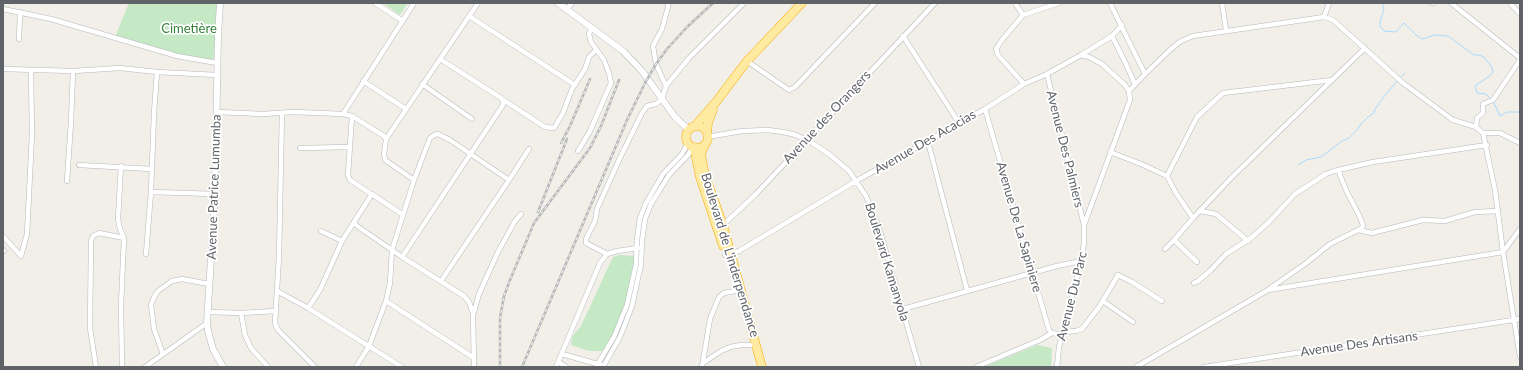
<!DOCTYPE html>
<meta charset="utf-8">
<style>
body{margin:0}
#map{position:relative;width:1523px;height:370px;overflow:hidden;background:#f1efe8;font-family:Lato,sans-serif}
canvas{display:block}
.frame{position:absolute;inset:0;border:4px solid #5f6368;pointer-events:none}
</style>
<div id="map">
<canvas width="1523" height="370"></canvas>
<div class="frame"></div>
</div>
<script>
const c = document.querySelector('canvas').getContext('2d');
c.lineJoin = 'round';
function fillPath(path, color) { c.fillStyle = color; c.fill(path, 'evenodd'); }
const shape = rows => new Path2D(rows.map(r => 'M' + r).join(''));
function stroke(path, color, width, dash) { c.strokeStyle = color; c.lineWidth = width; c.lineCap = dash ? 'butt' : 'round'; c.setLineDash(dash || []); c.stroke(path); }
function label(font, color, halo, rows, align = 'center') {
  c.font = font + ' Lato,sans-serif'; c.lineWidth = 3.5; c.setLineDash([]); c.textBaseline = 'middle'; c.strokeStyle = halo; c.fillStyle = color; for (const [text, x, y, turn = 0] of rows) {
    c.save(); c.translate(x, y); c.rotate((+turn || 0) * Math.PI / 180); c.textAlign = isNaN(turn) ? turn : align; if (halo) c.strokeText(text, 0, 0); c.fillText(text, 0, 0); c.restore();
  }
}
fillPath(shape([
 [129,3,218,3,213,63,115,37],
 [383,3,408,3,400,15],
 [620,255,635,256,632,281,614,336,604,351,589,351,571,345,572,337,581,326,613,257],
 [1037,345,1052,348,1051,367,984,367]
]), '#c5e8c5');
stroke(shape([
 [1382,3,1384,9,1380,22,1380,26,1384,31,1396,32,1404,23,1416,35,1422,39,1435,35,1448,36,1474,55,1479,55,1484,57,1491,66,1493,71,1491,75,1475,86,1477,93,1486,94,1491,99],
 [1400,78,1405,73],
 [1493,101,1500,116,1507,112,1520,112],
 [1298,165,1306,160,1321,157,1342,141,1349,138,1358,129,1360,125,1368,117,1374,113,1375,109,1386,94,1398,80]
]), '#aadaff', 1);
const minor = shape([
 [375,3,403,21],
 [1015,3,1023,15],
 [1110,3,1145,74],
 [1222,3,1226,30],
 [1432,3,1433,3],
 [1451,3,1520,58],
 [1510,3,1520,14],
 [3,9,51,19,177,56,217,63],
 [567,9,572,3],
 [469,16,575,85],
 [1324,17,1329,3],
 [903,36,959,123],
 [1112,36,1124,60,1135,84],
 [19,39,20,12],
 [1081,55,1089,57,1102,64,1125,85,1129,91,1130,100,1084,225],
 [747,61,789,90,795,87,875,3],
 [3,69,73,71,120,68,157,72,217,75],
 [1047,74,1084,225,1084,243,1081,261,1059,347,1057,367],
 [363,81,406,109],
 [422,84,472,119],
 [1024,84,998,55,996,49,1002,40,1023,15,1059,3],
 [666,86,689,58,744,3],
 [1129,91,1145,74,1171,49,1181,41,1193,36,1324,17,1333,20,1403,83,1453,120,1476,127,1483,133,1495,190,1503,252,1520,357],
 [502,99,545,127,554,128,563,113,572,89,585,69,589,57,596,50],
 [985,109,1049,330,1052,333,1058,334,1063,332,1076,331,1082,329,1099,307,1118,275,1132,282,1162,301],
 [217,112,263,114,293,112,343,114,352,116,384,136,386,139,384,154,385,160,414,180],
 [282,113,279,256,275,323,278,330,315,367],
 [343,114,414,3],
 [352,116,348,175,350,180,402,214],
 [1476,127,1477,118,1483,113,1483,104,1493,100,1520,60],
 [1483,133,1500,133,1520,143],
 [707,137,742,131,768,130,783,132,796,135,812,143,829,154,849,171,866,196,879,228,919,367],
 [386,139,478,3],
 [928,142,967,290],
 [300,148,350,147],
 [578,151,590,131,611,83,609,73,604,60,591,42,589,34,592,27],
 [1110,152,1141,164,1167,176,1176,193,1193,218],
 [79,165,152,169],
 [121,166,118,219,120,229,124,238,121,306,122,367],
 [1167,176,1197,117,1223,93,1332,80],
 [509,180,529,149],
 [67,181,71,122,73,71],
 [151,192,215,194],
 [372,194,354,222,357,226,402,257,464,296,469,302,473,313,474,367],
 [1200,211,1216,214,1248,241],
 [722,226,756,194,935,3],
 [1358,230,1372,233,1423,220,1445,221,1475,212,1498,211],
 [321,231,342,241],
 [3,236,21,256],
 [1174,240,1197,262],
 [1165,249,1174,240,1193,218,1231,178,1365,48],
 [3,250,4,251],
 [146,254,151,192,154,113,157,72],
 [607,254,586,243,586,239,595,221,597,209,619,160,642,113,647,106,656,104,662,99,666,86,656,64,653,46,662,29,668,7,668,3],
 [725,255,739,251,856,181,985,109,1024,84,1047,74,1081,55,1112,36,1122,25],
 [21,256,27,234,32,134,31,71],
 [402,257,503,105,503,101,501,98,440,59],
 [1194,283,1198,281,1210,271,1226,254,1251,238,1269,222,1295,194,1326,174,1334,171,1373,162,1487,145],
 [1269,289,1305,264,1330,244,1362,228,1363,225,1359,215,1347,192,1340,175,1339,170],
 [277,291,308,308,402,367],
 [386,301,474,358],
 [1103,301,1133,322],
 [308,308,320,290,342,241,354,222],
 [903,309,1057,266,1081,261],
 [208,312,241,313,275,311],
 [474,312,479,294,498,252,515,221,521,214],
 [241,313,245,335,251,348,268,367],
 [163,354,154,329,151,305,154,297,158,291,172,281,182,279,209,284],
 [562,354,601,365],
 [559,362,566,367],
 [703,363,721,351,730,347,741,345,751,345],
 [96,367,90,328,91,241,93,236,99,233,124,238],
 [145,367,207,323],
 [356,367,369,346,386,301,390,283,392,250,414,180,430,138,434,135,438,134,450,140,509,180,441,281],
 [556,367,600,263,607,254,617,251,638,248],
 [596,367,614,337,627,305,636,264,637,240,640,218,646,203,663,174,682,154,688,143],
 [603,367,620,337,632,306,641,264,642,241,645,219,651,204,669,175,688,155,693,147],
 [702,367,710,319,719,297,724,293,741,290],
 [976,367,1040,340,1052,333],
 [1136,367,1268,290,1503,252,1520,229],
 [1204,367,1520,319]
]);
const tertiary = shape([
 [220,3,218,36,215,194,207,323,208,331,213,349,223,367],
 [558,3,623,51,642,71,675,117,689,130]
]);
const trunk = shape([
 [695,126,716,102,747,61,802,3],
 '686 137a11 11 0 1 1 22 0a11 11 0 1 1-22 0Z',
 [707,133,708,123,713,110],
 [705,144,701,154,705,175,723,225,762,367],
 [694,147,700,177,723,246]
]);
stroke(minor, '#b5b8bc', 5.5);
stroke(tertiary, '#b5b8bc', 7);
stroke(trunk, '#f9ab00', 9);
stroke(minor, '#fff', 4.5);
stroke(tertiary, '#fff', 6);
stroke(trunk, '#feeaa1', 8);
const rail = shape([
 [561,143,570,126,590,79],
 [538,212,567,139],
 [500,367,500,318,504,296,510,280,534,223,590,148,601,126,619,80],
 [522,367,627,120,645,83,656,64,667,49,687,27,713,3]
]);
stroke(rail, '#b6b7b8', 2.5);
stroke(rail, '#fff', 1, [3]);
label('13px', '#348238', '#fff', [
 ["Cimetière",189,29]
]);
label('13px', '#5f6368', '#fff', [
 ["Avenue des Orangers",827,117,-47],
 ["Avenue Des Acacias",925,142,-30],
 ["Avenue Des Palmiers",1065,149,76],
 ["Avenue Patrice Lumumba",214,187,-88],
 ["Avenue De La Sapiniere",1019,227,74],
 ["Boulevard de L'inderpendance",730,255,73],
 ["Boulevard Kamanyola",887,262,73],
 ["Avenue Du Parc",1072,296,-76],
 ["Avenue Des Artisans",1359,344,-8]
]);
</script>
